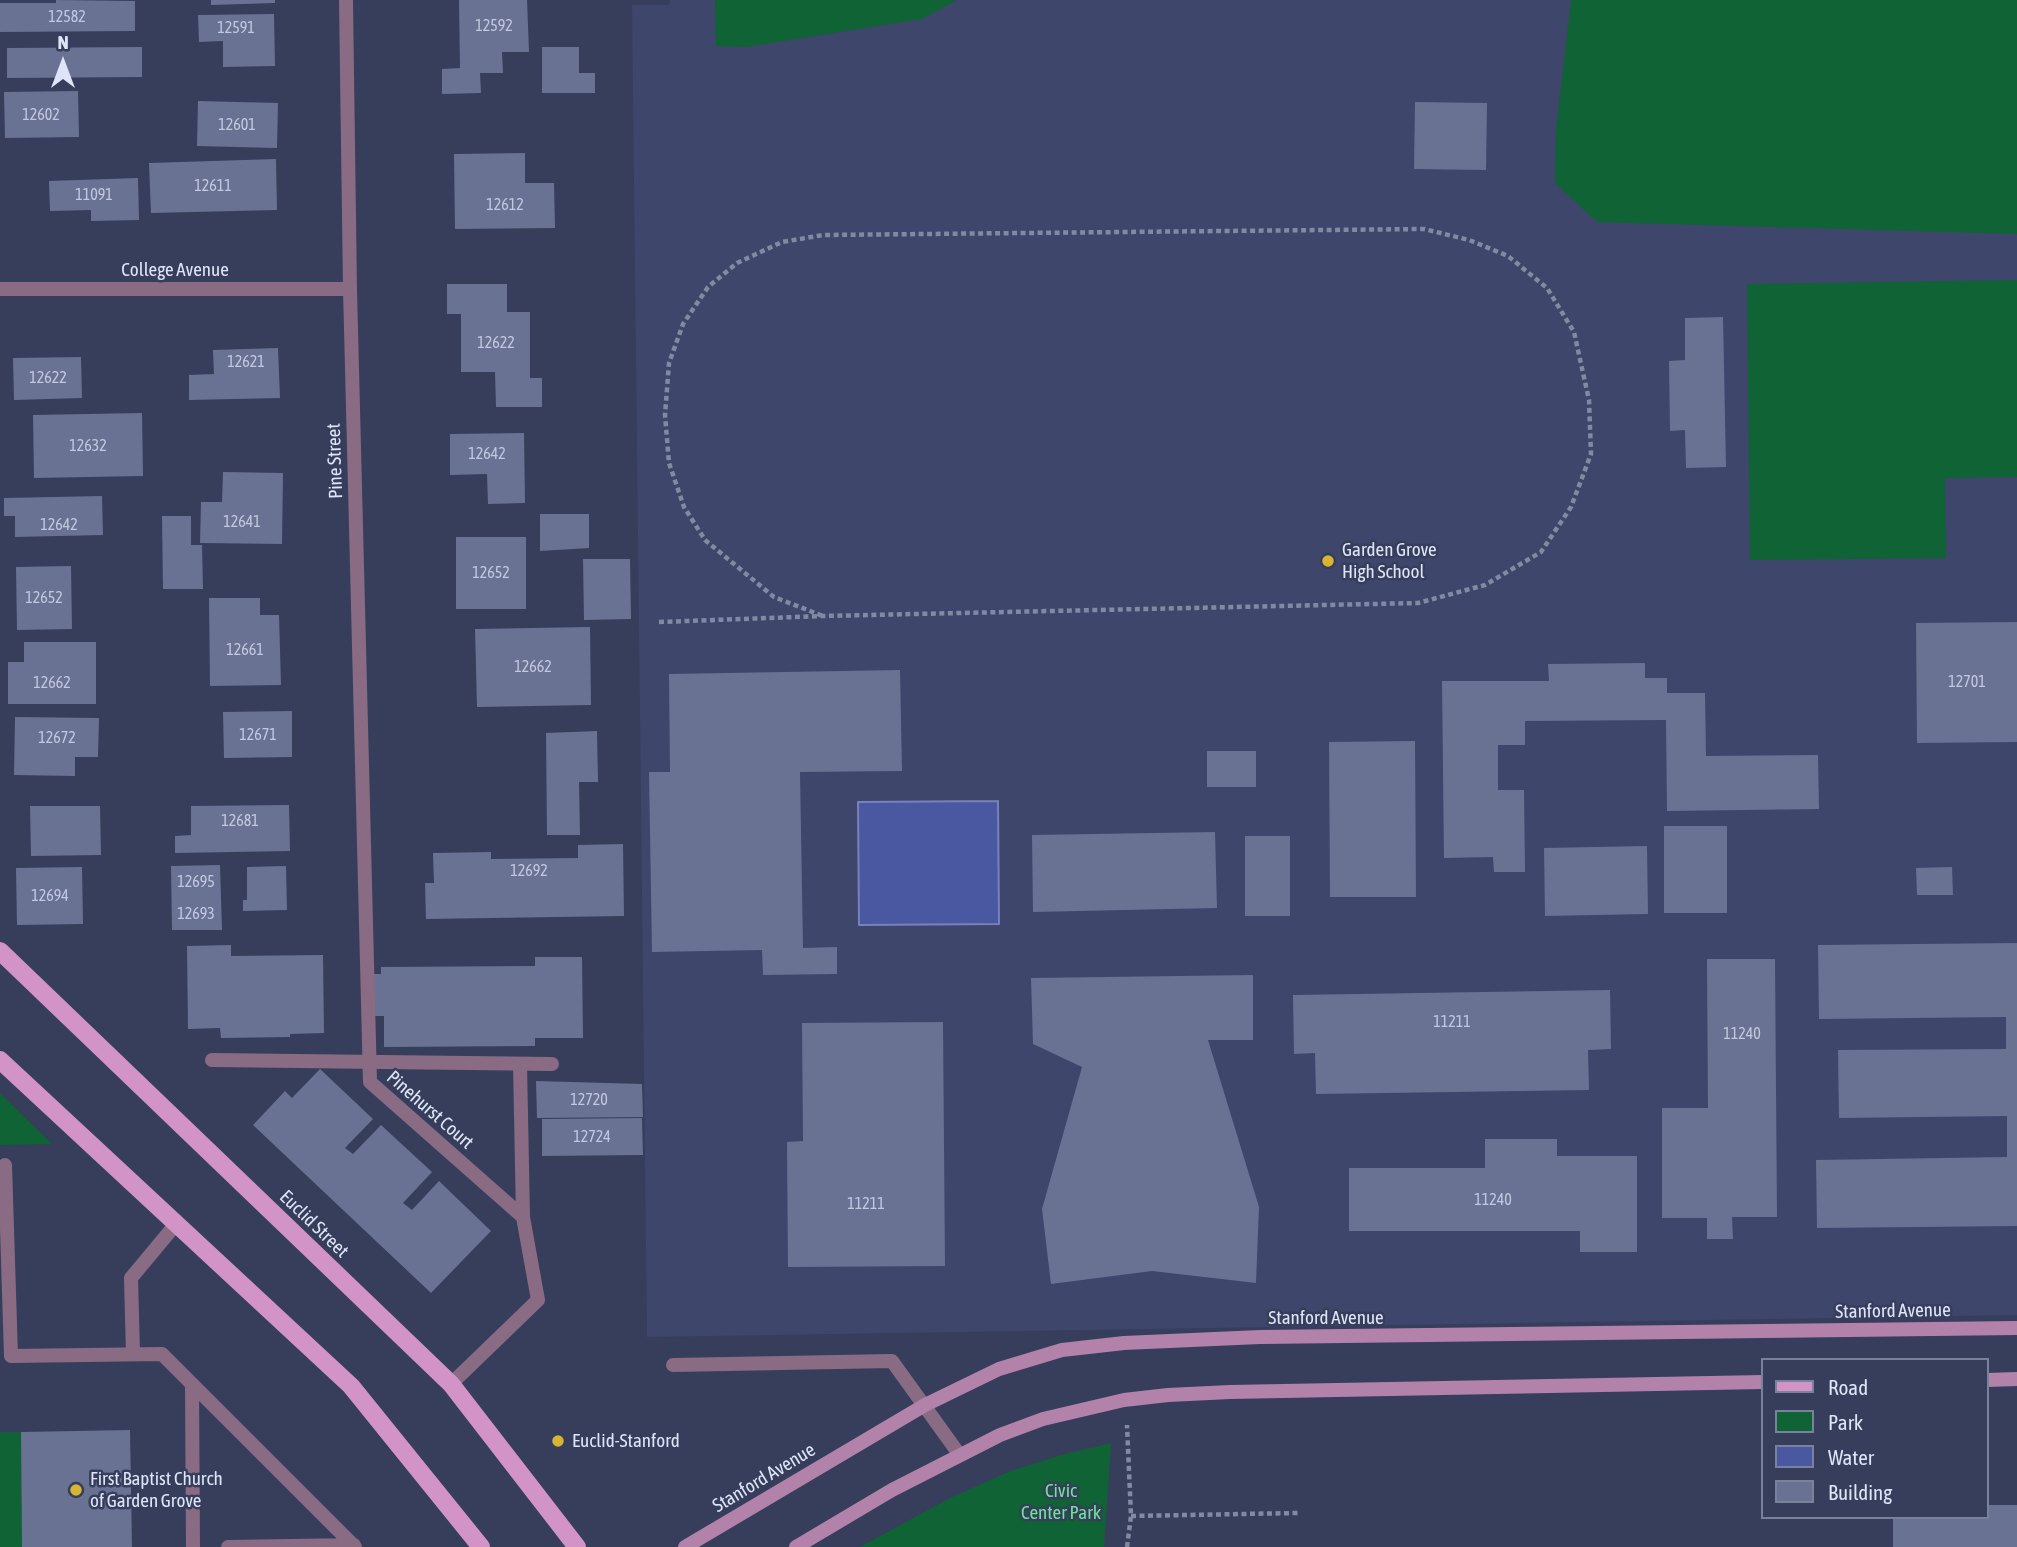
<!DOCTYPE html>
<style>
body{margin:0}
#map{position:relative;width:2017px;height:1547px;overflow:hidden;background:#363e5c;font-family:"Asap Condensed",sans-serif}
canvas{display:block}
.legend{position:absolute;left:1761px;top:1358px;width:228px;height:161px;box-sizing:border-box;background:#363e5c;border:2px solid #7a819a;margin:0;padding:9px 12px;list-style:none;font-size:21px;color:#dfe5f8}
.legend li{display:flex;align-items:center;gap:14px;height:35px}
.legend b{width:35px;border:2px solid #7a819a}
.north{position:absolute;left:28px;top:28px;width:70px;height:70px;-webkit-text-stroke:5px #363e5c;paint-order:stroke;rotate:0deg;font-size:19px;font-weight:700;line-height:28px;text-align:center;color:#dfe5f8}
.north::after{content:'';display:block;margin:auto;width:24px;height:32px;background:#dfe5f8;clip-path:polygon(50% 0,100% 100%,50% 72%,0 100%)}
</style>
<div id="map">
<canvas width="2017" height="1547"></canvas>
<ul class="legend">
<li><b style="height:9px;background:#d293c6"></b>Road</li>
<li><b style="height:19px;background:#106335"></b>Park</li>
<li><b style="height:19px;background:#4a58a2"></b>Water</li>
<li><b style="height:19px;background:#697293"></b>Building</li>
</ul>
<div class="north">N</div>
</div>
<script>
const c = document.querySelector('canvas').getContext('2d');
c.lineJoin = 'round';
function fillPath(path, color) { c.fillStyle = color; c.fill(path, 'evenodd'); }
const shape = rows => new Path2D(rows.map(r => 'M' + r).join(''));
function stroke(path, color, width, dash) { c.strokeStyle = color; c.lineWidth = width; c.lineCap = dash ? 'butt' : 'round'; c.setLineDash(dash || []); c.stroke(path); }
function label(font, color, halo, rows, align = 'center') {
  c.font = font + ' "Asap Condensed",sans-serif'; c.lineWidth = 5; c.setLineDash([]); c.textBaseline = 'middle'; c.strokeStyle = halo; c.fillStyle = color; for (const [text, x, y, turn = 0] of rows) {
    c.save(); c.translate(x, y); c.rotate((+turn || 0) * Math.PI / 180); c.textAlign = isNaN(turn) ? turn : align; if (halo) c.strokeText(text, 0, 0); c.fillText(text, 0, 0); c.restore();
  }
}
fillPath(shape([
 [670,0,2017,0,2017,1315,647,1337,632,5,669,5]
]), '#3e466c');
fillPath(shape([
 [715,0,957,0,922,19,746,47,716,46],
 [1571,0,2017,0,2017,234,1597,222,1555,183,1556,130],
 [2017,280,2017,477,1945,478,1946,558,1750,560,1747,284],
 [0,1093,52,1144,0,1145],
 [0,1432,21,1432,22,1547,0,1547],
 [1111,1443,1104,1547,860,1547,950,1498,1008,1472,1061,1455]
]), '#106335');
const water = shape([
 [998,801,999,924,859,925,858,802,998,801]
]);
fillPath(water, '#4a58a2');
stroke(water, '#7782bc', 2);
fillPath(shape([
 [56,0,135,1,135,31,0,32,0,3,56,3],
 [211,0,275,0,275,3,211,5],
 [459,0,527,0,529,52,502,52,503,73,480,73,481,93,442,94,442,69,460,68],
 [274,14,275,66,223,67,223,41,199,42,198,15],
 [142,47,142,77,7,78,7,48],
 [542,47,579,47,579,73,595,73,595,93,542,93],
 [78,91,79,137,5,138,4,92],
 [198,101,278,103,277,148,197,146],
 [1415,102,1487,103,1486,170,1414,169],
 [525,153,525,183,554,183,555,228,455,229,454,154],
 [276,159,277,210,151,213,149,163],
 [138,178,139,220,91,221,91,210,50,211,49,181],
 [447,284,507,284,507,312,530,312,530,378,542,378,542,407,496,407,495,372,461,372,461,314,447,314],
 [1723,317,1726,467,1686,468,1685,430,1670,431,1669,361,1685,360,1685,318],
 [278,348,280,398,189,400,189,375,214,374,213,350],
 [81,357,82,398,14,400,13,358],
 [142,413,143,476,34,478,33,415],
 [524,433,525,503,488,504,487,474,450,475,450,434],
 [223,472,283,473,282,544,200,543,201,502,222,502],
 [102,496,103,535,15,537,15,516,4,516,4,498],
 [540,514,589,514,589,548,540,551],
 [162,516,191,516,191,545,202,545,203,589,163,589],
 [456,537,526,537,526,609,456,609],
 [583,559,630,559,631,619,584,620],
 [71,566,72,629,17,630,16,567],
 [209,598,260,598,260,615,279,615,281,685,210,686],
 [2017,622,2017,742,1917,743,1916,623],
 [590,627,591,705,477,707,475,629],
 [24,642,96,642,96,704,8,704,8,662,24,662],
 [1645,663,1645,678,1667,678,1667,693,1705,693,1706,756,1818,755,1819,809,1667,811,1666,720,1525,721,1525,745,1498,745,1498,790,1524,790,1525,872,1494,872,1493,857,1444,858,1442,681,1549,681,1548,664],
 [900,670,902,771,800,772,803,948,837,947,837,974,763,975,762,950,652,952,649,772,670,772,669,674],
 [292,711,292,757,224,758,223,712],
 [15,717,99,718,98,757,75,757,75,776,14,775],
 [597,731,598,782,579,782,580,835,547,835,546,733],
 [1415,741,1416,897,1330,897,1329,742],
 [1207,751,1256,751,1256,787,1207,787],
 [289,805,290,851,175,853,175,836,191,835,191,806],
 [30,806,100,806,101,855,31,856],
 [1664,826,1727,826,1727,913,1664,913],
 [1215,832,1217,908,1033,912,1032,835],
 [1245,836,1290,836,1290,916,1245,916],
 [623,844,624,916,426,919,425,883,434,883,433,853,491,852,491,859,578,858,578,845],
 [1647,846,1648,914,1545,916,1544,848],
 [220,865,222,930,172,930,171,866],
 [286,866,287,910,243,911,243,900,247,900,247,867],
 [82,867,83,924,17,925,16,868],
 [1952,867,1953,895,1917,895,1916,868],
 [2017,943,2017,1226,1817,1228,1816,1160,2007,1157,2007,1116,1839,1118,1838,1050,2006,1049,2006,1017,1819,1019,1818,945],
 [231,945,231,956,323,955,324,1033,290,1034,290,1037,221,1038,220,1028,188,1029,187,946],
 [535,957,582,957,583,1038,535,1038,535,1046,384,1047,384,1016,371,1016,371,974,381,974,381,967,535,966],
 [1707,959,1775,959,1777,1217,1732,1217,1733,1239,1707,1239,1707,1218,1662,1218,1662,1108,1708,1108],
 [1253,975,1253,1040,1208,1040,1259,1207,1256,1283,1152,1271,1051,1284,1042,1209,1082,1067,1033,1044,1031,978],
 [1610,990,1611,1049,1588,1050,1589,1090,1316,1094,1315,1053,1294,1054,1293,995],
 [943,1022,945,1266,788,1267,787,1142,803,1141,802,1023],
 [320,1069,373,1119,345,1148,353,1154,381,1125,432,1172,403,1203,412,1210,439,1181,491,1231,431,1293,253,1125,285,1091,292,1098],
 [536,1081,642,1084,643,1117,537,1118],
 [642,1118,643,1155,542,1156,542,1119],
 [1485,1139,1557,1139,1557,1156,1637,1156,1637,1252,1580,1252,1580,1231,1349,1231,1349,1168,1485,1168],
 [130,1430,132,1547,22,1547,21,1432],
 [1987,1505,2017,1505,2017,1547,1893,1547,1893,1517,1987,1517]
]), '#697293');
stroke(shape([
 [659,622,823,616,1418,603,1485,585,1541,552,1571,507,1591,454,1589,400,1574,332,1547,288,1508,256,1469,240,1424,229,823,235,782,242,737,263,708,287,683,324,669,363,665,415,669,463,684,507,705,540,774,597,823,616],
 [1131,1516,1298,1513],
 [1127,1547,1131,1516,1127,1425]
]), '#8289a2', 4.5, [5, 3.5]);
stroke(shape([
 [212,1060,552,1064],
 [5,1165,11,1356,162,1354,355,1547],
 [133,1354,131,1278,176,1224],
 [673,1365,892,1361,959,1454],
 [192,1385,193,1547],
 [228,1547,354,1545]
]), '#8a6b84', 14);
stroke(shape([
 [346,0,350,289,370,1082,523,1217,538,1300,451,1384],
 [0,289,350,289],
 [520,1064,523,1217]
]), '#8a6b84', 14);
stroke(shape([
 [1987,1380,2017,1379],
 [685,1547,925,1405,999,1369,1062,1350,1124,1343,1260,1337,2017,1328],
 [796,1547,892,1490,1000,1435,1043,1419,1124,1400,1168,1395,1230,1392,1763,1382]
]), '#b382aa', 14);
stroke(shape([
 [0,951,451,1384,577,1547],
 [0,1060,351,1386,481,1547]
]), '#d293c6', 18);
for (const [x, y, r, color] of [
 [1328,561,7,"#d7b434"],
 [558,1441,7,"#d7b434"],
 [76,1490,7,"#d7b434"]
]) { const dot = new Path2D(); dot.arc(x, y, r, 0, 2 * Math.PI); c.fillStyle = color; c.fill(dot); stroke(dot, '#363e5c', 2.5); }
label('16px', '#c2c8df', null, [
 ["12582",67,17],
 ["12592",494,26],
 ["12591",236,28],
 ["12602",41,115],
 ["12601",237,125],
 ["12611",213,186],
 ["11091",94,195],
 ["12612",505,205],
 ["12622",496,343],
 ["12621",246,362],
 ["12622",48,378],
 ["12632",88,446],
 ["12642",487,454],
 ["12641",242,522],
 ["12642",59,525],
 ["12652",491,573],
 ["12652",44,598],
 ["12661",245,650],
 ["12662",533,667],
 ["12701",1967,682],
 ["12662",52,683],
 ["12671",258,735],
 ["12672",57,738],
 ["12681",240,821],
 ["12692",529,871],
 ["12695",196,882],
 ["12694",50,896],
 ["12693",196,914],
 ["11211",1452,1022],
 ["11240",1742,1034],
 ["12720",589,1100],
 ["12724",592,1137],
 ["11240",1493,1200],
 ["11211",866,1204]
]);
label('19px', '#dfe5f8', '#363e5c', [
 ["College Avenue",175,270],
 ["Pine Street",335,461,-92],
 ["Pinehurst Court",430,1110,41],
 ["Euclid Street",314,1224,44],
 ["Stanford Avenue",1893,1311,-1],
 ["Stanford Avenue",1326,1318],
 ["Stanford Avenue",764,1478,-31]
]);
label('19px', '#dfe5f8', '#363e5c', [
 ["Garden Grove",1342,550],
 ["High School",1342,572],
 ["Euclid-Stanford",572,1441],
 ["First Baptist Church",90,1479],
 ["of Garden Grove",90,1501]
], 'left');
label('19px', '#71e399', '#363e5c', [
 ["Civic",1061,1491],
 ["Center Park",1061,1513]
]);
</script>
